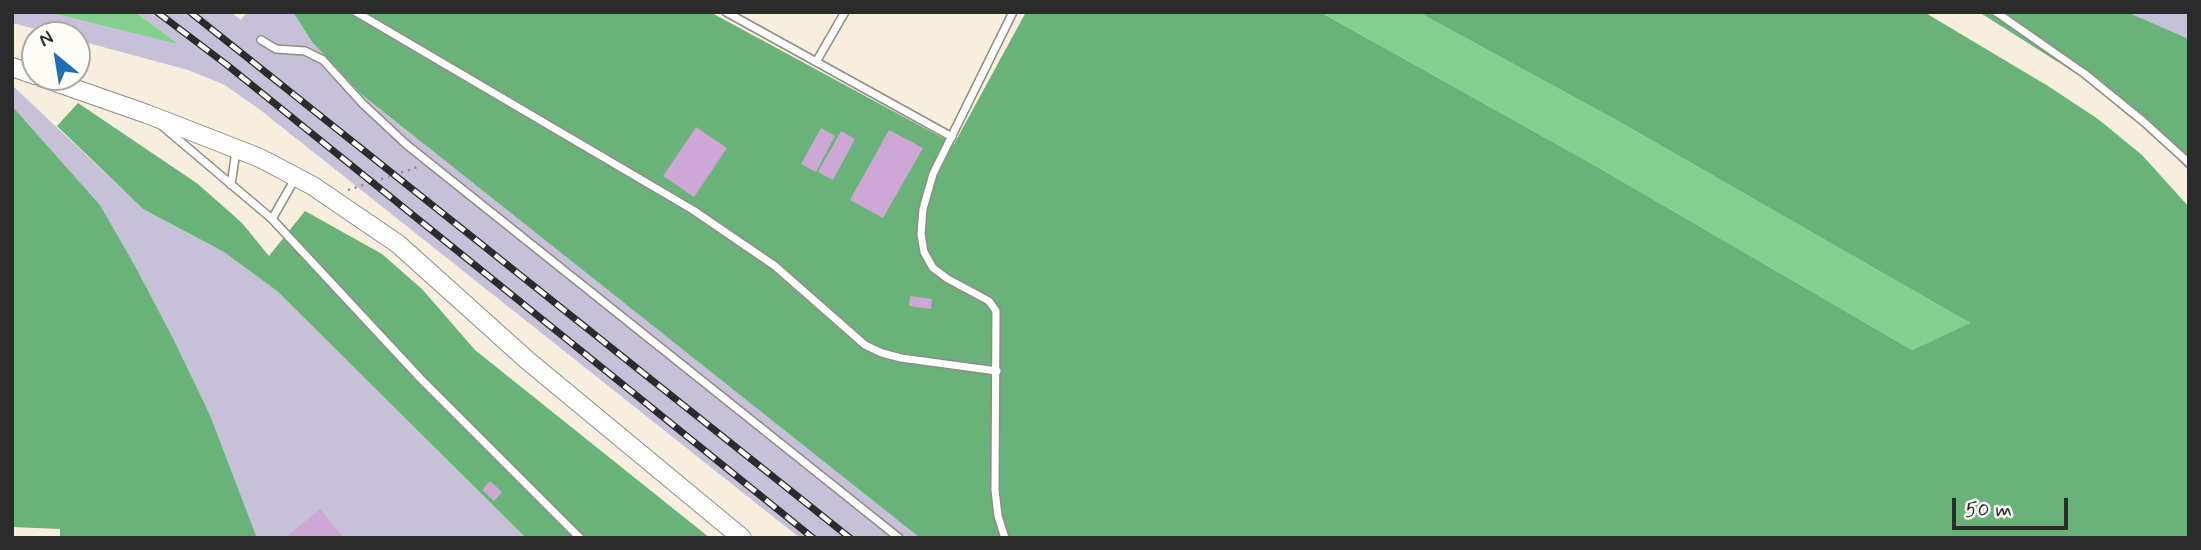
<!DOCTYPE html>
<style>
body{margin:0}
#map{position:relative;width:2201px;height:550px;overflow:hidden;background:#f7eedd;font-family:Mynerve,sans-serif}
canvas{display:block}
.frame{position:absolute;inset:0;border:14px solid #2b2b2b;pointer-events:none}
.north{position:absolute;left:21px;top:21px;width:70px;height:70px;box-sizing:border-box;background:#fdfcf7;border:2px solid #a9a8a5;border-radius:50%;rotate:330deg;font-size:19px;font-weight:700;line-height:28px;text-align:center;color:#2b2b2b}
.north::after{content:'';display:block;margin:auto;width:24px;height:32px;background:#1f6fb2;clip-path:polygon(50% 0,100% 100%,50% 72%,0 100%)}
.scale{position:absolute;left:1952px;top:498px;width:116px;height:32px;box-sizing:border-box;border:4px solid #2b2b2b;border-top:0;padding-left:9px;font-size:21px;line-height:24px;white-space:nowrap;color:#2b2b2b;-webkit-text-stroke:5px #fdfcf7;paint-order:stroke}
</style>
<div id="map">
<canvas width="2201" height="550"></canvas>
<div class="frame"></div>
<div class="north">N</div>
<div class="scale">50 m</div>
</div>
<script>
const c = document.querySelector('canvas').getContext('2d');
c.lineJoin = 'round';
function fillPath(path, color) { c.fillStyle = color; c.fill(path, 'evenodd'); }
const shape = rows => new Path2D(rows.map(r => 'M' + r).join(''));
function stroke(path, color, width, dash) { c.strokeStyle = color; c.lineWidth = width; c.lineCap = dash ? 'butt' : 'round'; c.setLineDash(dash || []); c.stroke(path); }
fillPath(shape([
 [12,12,48,12,176,43,135,12,230,12,241,20,247,12,293,12,312,42,361,94,920,538,800,538,259,109,225,85,188,70,77,40,77,35,59,35,12,23],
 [2127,12,2189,12,2189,39],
 [12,85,143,209,224,252,277,291,526,538,257,538,210,415,173,338,134,264,100,205,12,106]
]), '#c7c0d9');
fillPath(shape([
 [48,12,135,12,178,44],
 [1320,12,1418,12,1618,121,1970,323,1912,350,1594,165]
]), '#82cf8e');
fillPath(shape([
 [293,12,710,12,954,144,1026,12,1320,12,1594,165,1912,350,1970,323,1618,121,1418,12,1924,12,2048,86,2098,119,2142,155,2189,207,2189,538,920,538,361,94,312,42],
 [1979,12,2127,12,2189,39,2189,171,2158,138,2113,97],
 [78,103,198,184,242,223,269,256,305,211,382,254,422,289,475,350,710,538,526,538,277,291,224,252,143,209,57,126],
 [12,106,100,205,134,264,173,338,210,415,257,538,60,538,60,529,12,527]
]), '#69b279');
fillPath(shape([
 [696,127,727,148,694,197,663,176],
 [821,128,835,136,816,172,801,164],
 [889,130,923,148,883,218,850,200],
 [841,131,855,139,833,180,818,172],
 [910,296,932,299,931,309,909,306],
 [490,481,502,492,494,501,482,490],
 [320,509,344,538,285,538]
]), '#cda8d6');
const service = shape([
 [356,12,693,210,775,266,865,345,882,353,901,358,997,371],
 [726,12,952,137],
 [1996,12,2085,74,2144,122,2189,163],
 [261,40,276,49,305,51,323,60,363,104,407,145,899,538],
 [816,62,845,12],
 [161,125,272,219],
 [296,177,272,219,421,379,580,538],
 [231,185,236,151],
 [1005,538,998,516,995,490,996,311,989,301,948,279,933,268,924,252,921,234,923,209,933,174,1013,12]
]);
const tertiary = shape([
 [12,67,35,75],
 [41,77,147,114,260,158,313,186,398,244,527,360,742,538]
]);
stroke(service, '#918c84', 10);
stroke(tertiary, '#918c84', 20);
stroke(shape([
 [348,190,418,167]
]), '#918c84', 2.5, [2, 5]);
stroke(service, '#fff', 7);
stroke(tertiary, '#fff', 18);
const rail = shape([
 [157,12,227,65,813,538],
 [190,12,850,538]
]);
stroke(rail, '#2b2b2b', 7);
stroke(rail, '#fdfcf7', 4.5, [13]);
</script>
